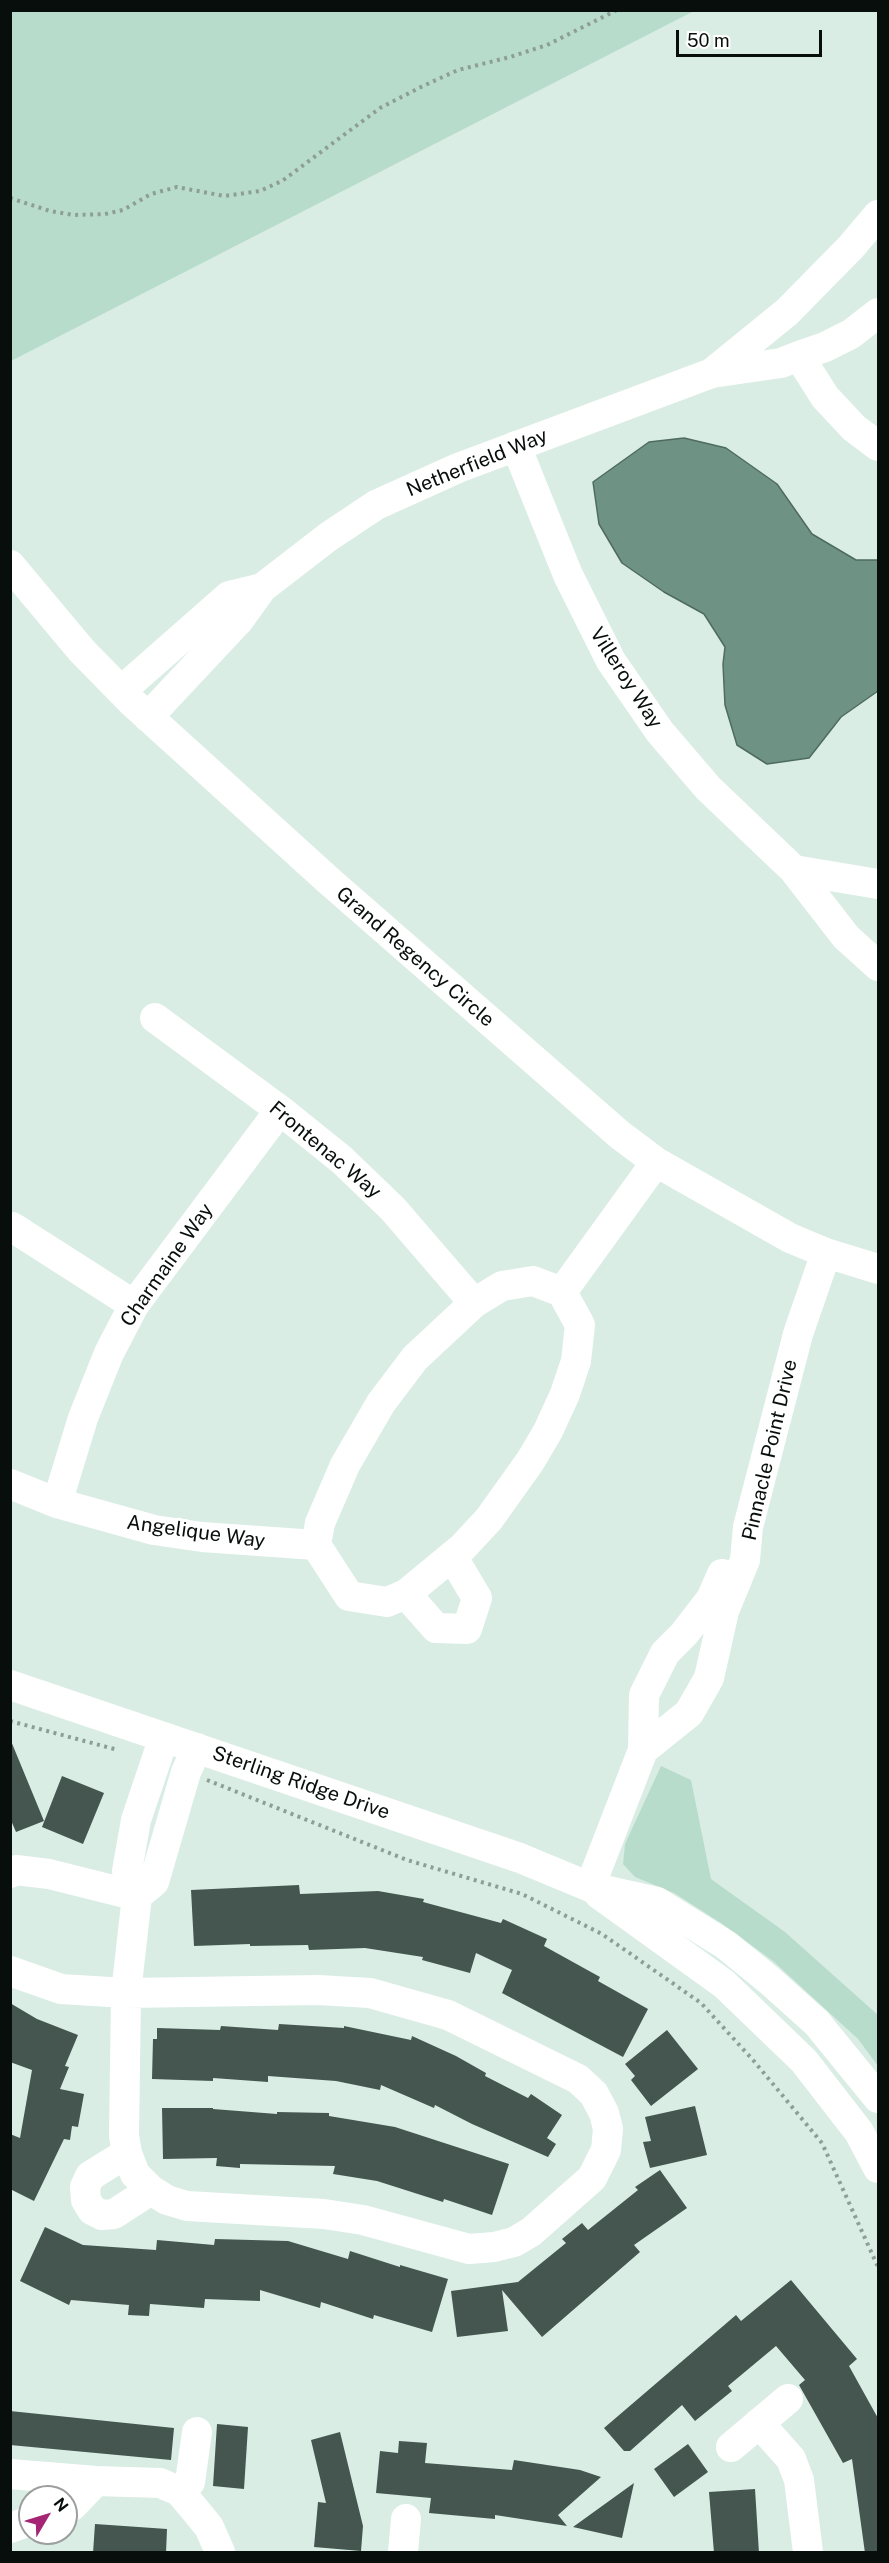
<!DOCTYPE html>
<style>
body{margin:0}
#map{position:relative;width:889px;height:2563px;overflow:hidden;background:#d9ede4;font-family:"Public Sans",sans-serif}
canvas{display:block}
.frame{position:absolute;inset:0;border:12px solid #070e0b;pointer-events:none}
.north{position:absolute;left:18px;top:2485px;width:60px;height:60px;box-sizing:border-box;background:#fff;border:2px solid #9c9f9d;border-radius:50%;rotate:52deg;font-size:16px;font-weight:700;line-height:24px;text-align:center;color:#070e0b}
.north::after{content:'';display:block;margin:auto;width:21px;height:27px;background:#a52474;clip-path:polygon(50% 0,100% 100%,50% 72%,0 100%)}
.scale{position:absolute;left:676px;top:30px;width:146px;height:27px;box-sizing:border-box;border:3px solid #070e0b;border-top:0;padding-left:8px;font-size:18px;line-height:21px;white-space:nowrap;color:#070e0b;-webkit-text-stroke:4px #fff;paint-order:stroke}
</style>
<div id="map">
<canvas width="889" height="2563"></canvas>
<div class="frame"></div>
<div class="north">N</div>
<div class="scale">50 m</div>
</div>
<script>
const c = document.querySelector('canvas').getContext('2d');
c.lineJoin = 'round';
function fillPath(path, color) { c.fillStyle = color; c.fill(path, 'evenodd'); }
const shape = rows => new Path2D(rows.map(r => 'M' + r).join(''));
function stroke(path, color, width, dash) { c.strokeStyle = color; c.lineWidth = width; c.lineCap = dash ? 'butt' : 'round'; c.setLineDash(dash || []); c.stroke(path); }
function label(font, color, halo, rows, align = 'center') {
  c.font = font + ' "Public Sans",sans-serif'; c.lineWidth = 6; c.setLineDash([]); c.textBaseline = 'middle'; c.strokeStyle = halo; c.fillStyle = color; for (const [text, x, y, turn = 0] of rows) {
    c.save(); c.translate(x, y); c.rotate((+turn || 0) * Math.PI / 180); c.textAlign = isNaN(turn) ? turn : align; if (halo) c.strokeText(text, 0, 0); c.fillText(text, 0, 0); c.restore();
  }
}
fillPath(shape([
 [11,10,694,10,694,11,11,361],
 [661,1766,691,1780,711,1879,785,1932,878,2015,878,2066,858,2039,773,1961,721,1923,674,1893,635,1877,623,1864,625,1844]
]), '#b8dccc');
const water = shape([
 [684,438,726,448,777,484,812,534,856,560,878,560,878,691,841,717,809,758,767,764,737,745,725,705,723,664,725,647,704,614,664,592,622,563,599,524,593,482,649,442,684,438]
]);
fillPath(water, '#6e9384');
stroke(water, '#4f6b60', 1.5);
fillPath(shape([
 [11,1741,44,1821,16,1832,10,1818],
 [62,1776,104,1793,83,1844,42,1827],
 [299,1885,300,1894,378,1891,424,1899,423,1902,501,1923,503,1919,547,1939,544,1946,600,1977,598,1981,648,2009,623,2057,502,1993,512,1970,476,1953,470,1973,422,1960,423,1957,365,1948,309,1950,308,1945,250,1946,250,1944,194,1946,191,1890],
 [10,2003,37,2019,78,2035,65,2066,69,2067,60,2089,84,2094,78,2127,72,2126,70,2140,64,2139,34,2201,10,2189,10,2134,20,2138,32,2070,10,2062],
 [279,2024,344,2028,344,2026,411,2040,412,2036,456,2056,486,2073,485,2076,528,2098,531,2094,562,2115,547,2138,556,2144,548,2157,472,2124,435,2105,434,2108,381,2085,380,2090,336,2081,268,2076,268,2082,213,2078,213,2081,152,2079,153,2039,157,2039,157,2028,220,2030,221,2026,278,2030],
 [667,2030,698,2069,651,2106,631,2080,635,2076,625,2064],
 [695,2106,707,2155,650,2168,643,2142,651,2141,645,2117],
 [162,2108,213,2108,213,2109,277,2114,277,2112,329,2113,329,2116,395,2127,509,2164,492,2215,444,2199,443,2202,377,2181,333,2174,335,2166,240,2164,240,2168,216,2166,217,2158,163,2159],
 [660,2170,687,2208,634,2245,640,2252,542,2337,502,2290,508,2331,457,2337,451,2291,518,2282,566,2243,562,2239,582,2223,588,2230,638,2190,635,2187],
 [45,2227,83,2245,156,2250,157,2240,214,2245,215,2239,288,2241,348,2259,350,2251,400,2267,400,2265,448,2279,432,2332,374,2315,373,2319,321,2302,320,2308,260,2290,260,2301,205,2299,204,2308,150,2304,149,2316,128,2315,129,2305,71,2300,69,2305,20,2281],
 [791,2280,857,2359,849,2366,879,2420,879,2553,865,2553,852,2459,843,2463,799,2385,805,2380,776,2346,728,2386,732,2391,695,2421,682,2405,630,2451,624,2451,604,2428,736,2315,741,2321],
 [10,2411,174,2428,171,2460,10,2445],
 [217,2424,248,2427,244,2489,213,2486],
 [340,2432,363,2526,361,2551,314,2547,318,2502,326,2503,311,2440],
 [399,2441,427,2443,425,2463,512,2470,514,2460,580,2470,601,2477,558,2515,567,2526,495,2515,495,2519,429,2513,431,2498,376,2493,380,2451,398,2453],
 [688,2444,708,2472,674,2497,654,2469],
 [634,2483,622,2538,573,2527],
 [755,2489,759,2553,714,2553,709,2492],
 [95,2524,167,2529,166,2553,93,2553]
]), '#44564f');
stroke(shape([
 [10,198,50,211,74,215,105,214,123,210,151,194,177,187,224,196,260,191,282,181,380,108,423,86,458,70,510,57,547,45,617,10],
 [10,1721,118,1750],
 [207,1780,407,1860,522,1894,602,1934,701,2003,753,2060,822,2143,878,2267]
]), '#8e9e97', 4, [3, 4.5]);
stroke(shape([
 [878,215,851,247,787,312,712,373,781,363,799,356,825,347,851,334,878,313],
 [799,356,825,397,854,428,878,446],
 [516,446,568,575,611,661,660,732,708,788,794,870],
 [10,565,82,651,133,703,328,880,620,1135,656,1162,790,1238,826,1253,878,1269],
 [121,691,229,596,262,588],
 [148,717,239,620,262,588,328,537,376,505,458,468,712,373],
 [878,884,794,870,846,937,878,966],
 [155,1018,280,1110,342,1160,393,1209,474,1303],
 [12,1227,134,1305],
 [562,1292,656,1162],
 [10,1484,57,1503,154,1530,202,1537,316,1545],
 [57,1503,83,1418,109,1353,134,1305,280,1110],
 [316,1545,349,1596,387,1602,406,1594,463,1547,489,1519,531,1460,548,1431,565,1394,576,1361,580,1325,562,1292],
 [316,1545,320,1523,345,1465,381,1403,415,1358,474,1303,502,1286,533,1281,562,1292],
 [406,1594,436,1628,467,1629,477,1598,452,1556],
 [10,1685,520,1858,590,1887,657,1902,726,1945,769,1980,817,2023,878,2098],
 [643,1750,689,1713,709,1678,724,1611,745,1560,748,1527,798,1334,826,1253],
 [10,1873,16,1870,49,1874,137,1896],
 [590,1887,643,1750,644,1695,665,1653,684,1634,711,1599,722,1574],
 [599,1894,724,1984,804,2061,859,2132,878,2168],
 [137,1896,154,1882,186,1772,197,1748],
 [10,1971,61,1989,126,1993,318,1990,370,1993,448,2015,578,2079,594,2094,604,2113,608,2129,606,2150,592,2178,531,2232,514,2242,494,2247,469,2249,363,2220,324,2214,187,2206,167,2200,151,2190,135,2174,127,2153,124,2136,126,1993,137,1896,127,1871,136,1820,164,1737],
 [127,2153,90,2176,85,2187,86,2200,92,2210,102,2215,114,2214,151,2190],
 [759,2423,791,2459,799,2480,808,2552],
 [731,2447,788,2399],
 [10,2474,96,2481,160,2483,179,2491,191,2505,209,2527,220,2552],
 [179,2491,190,2482,197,2432],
 [66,2508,72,2506,96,2481],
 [10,2528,30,2521],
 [403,2552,406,2519]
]), '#fff', 30);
label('20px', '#070e0b', '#fff', [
 ["Netherfield Way",477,463,-22],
 ["Villeroy Way",626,678,57],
 ["Grand Regency Circle",415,957,41],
 ["Frontenac Way",325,1150,40],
 ["Charmaine Way",167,1265,-55],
 ["Pinnacle Point Drive",770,1450,-77],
 ["Angelique Way",196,1532,8],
 ["Sterling Ridge Drive",301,1783,19]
]);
</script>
